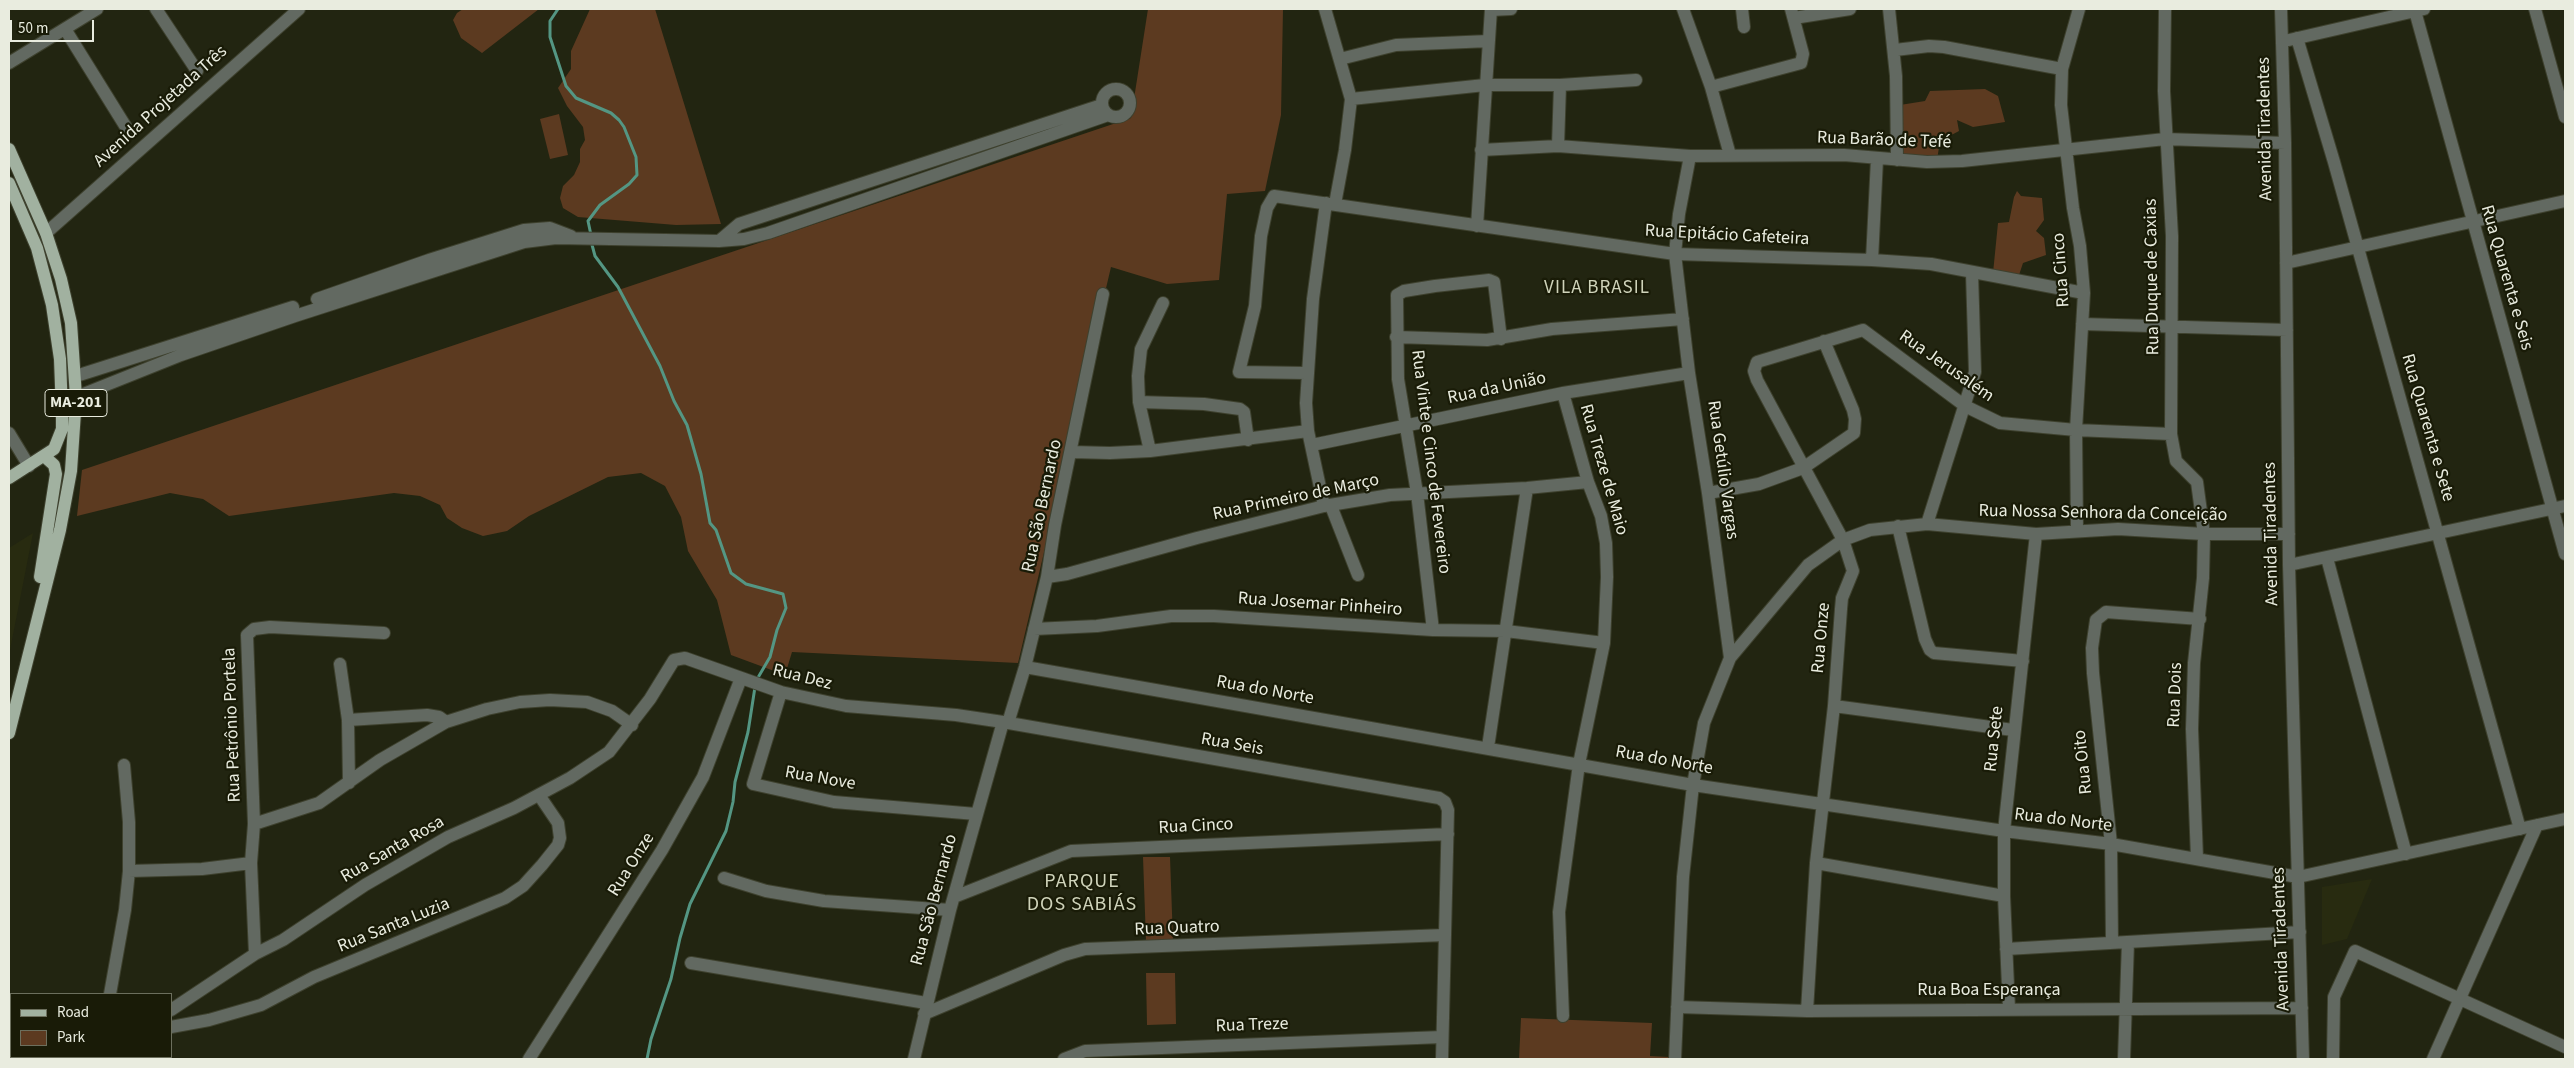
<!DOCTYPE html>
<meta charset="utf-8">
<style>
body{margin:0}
#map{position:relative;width:2574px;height:1068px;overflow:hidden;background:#222511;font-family:"Source Sans 3",sans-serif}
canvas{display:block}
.frame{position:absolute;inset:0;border:10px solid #e9ecdf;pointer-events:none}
.legend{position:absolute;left:10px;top:993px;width:162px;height:65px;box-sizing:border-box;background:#191b07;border:1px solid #6c6f5d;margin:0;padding:6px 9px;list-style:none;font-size:15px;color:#e9ecdf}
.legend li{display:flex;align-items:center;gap:10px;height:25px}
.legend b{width:25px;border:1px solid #6c6f5d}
.scale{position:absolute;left:10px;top:20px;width:84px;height:22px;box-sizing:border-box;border:2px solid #e9ecdf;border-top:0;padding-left:6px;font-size:15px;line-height:18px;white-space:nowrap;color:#e9ecdf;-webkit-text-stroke:4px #191b07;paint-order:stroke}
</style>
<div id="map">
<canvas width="2574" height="1068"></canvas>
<div class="frame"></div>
<ul class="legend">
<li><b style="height:6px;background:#a1b1a0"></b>Road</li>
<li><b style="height:14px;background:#5c3a20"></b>Park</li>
</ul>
<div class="scale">50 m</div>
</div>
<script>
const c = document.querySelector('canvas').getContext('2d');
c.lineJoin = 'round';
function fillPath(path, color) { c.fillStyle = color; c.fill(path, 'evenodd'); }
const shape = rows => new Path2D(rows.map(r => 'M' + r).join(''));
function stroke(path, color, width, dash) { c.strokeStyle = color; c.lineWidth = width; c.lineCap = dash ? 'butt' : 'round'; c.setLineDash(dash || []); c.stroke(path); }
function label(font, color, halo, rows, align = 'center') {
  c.font = font + ' "Source Sans 3",sans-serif'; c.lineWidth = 4.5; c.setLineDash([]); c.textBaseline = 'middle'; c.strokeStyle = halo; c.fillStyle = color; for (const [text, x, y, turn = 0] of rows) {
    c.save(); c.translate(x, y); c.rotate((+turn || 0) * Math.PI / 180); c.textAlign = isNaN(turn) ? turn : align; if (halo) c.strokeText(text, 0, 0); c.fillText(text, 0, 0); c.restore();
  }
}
fillPath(shape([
 [33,533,9,655,9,548],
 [2372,879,2347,939,2322,945,2322,887]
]), '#282b10');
fillPath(shape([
 [463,9,539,9,482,53,461,38,453,20,457,13],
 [590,9,655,9,721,224,676,225,578,217,563,208,560,198,563,186,574,175,580,162,580,149,585,140,583,127,567,106,558,88,571,69,571,51],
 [1148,9,1283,9,1281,115,1265,191,1227,194,1219,280,1167,284,1111,267,1018,663,792,652,785,675,731,655,717,600,688,551,681,517,665,486,641,473,608,477,529,516,507,531,483,536,462,528,447,518,440,505,420,496,394,493,229,516,203,499,170,493,77,516,82,470,1131,118],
 [1985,89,1998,96,2005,122,1973,127,1957,120,1959,131,1940,141,1937,160,1901,157,1900,105,1925,101,1930,91],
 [559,114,568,155,550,159,540,119],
 [2017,191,2021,196,2042,198,2044,220,2036,231,2044,238,2046,255,2023,263,2018,278,1993,273,1998,223,2009,222,2014,197],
 [1143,857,1170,857,1173,941,1146,941],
 [1146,973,1175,973,1176,1024,1147,1025],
 [1521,1018,1652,1023,1650,1056,1669,1057,1669,1059,1519,1059]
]), '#5c3a20');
stroke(shape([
 [558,9,550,21,550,37,566,86,576,98,611,113,619,120,624,127,636,157,637,175,629,184,600,205,588,221,591,235],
 [591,241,595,256,618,287,660,366,674,401,687,425,701,474,710,523,716,530,731,573,746,584,783,594,786,608,777,630,770,657,756,681],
 [647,1059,651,1039,671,979,680,938,690,904,726,831,733,802,735,782,748,732,755,687]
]), '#549683', 3);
const minor = shape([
 [156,9,197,71],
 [1325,9,1351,99,1345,150,1335,204],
 [1683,9,1711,87,1730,155],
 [1742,9,1744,27],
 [1889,9,1896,76,1897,160],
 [2165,9,2164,91,2172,236,2171,434,2176,461,2197,482,2204,534,2203,578,2194,663,2192,729,2197,858],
 [2281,9,2285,143,2289,565,2303,1059],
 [2535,9,2565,117],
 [1491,10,1511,9],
 [2415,11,2565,554],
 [1794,18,1850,9],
 [65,29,129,132],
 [2297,38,2334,162,2520,829],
 [2289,40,2424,9],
 [1895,50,1929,46,1944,47,2062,69],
 [1340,59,1396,45,1489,41],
 [9,63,97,9],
 [1711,87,1801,63,1803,54,1791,9],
 '1102 103a14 14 0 1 1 28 0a14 14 0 1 1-28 0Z',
 [1351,99,1485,85,1560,85,1636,80],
 [1558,146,1560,85],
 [1481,150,1558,146,1690,156,1844,155,1927,162,1962,161,2165,139,2285,143],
 [1477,226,1491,9],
 [46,233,299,9],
 [719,241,739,224,1102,105],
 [1872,260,1877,159],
 [2286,263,2565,201],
 [317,299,429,260,524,230,550,228,571,236],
 [2082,324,2287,330],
 [1396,337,1487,340,1552,329,1683,319],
 [1306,373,1239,372,1255,306,1261,236,1267,208,1274,196,1675,254,1872,260,1931,264,2084,293],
 [76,376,293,307],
 [76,397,181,355,295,316,524,242,556,238,719,241,744,239,768,233,1108,115],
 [1139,402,1204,404,1240,409,1244,412,1248,440],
 [9,433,29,466],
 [1312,445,1563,393,1689,373],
 [1150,451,1139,402,1138,376,1141,349,1163,303],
 [1072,452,1110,453,1150,451,1308,431],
 [1708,493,1759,484,1803,468,1854,433,1855,419,1853,410,1824,341],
 [1324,506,1308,431,1306,403,1313,299,1326,203],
 [1331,506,1358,575],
 [1927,524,1975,372,1972,273],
 [1898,526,1925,639,1930,650,1934,653,2023,661],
 [2077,531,2076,430,2084,293,2080,246,2073,208,2061,105,2062,69,2079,9],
 [2327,558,2406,854],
 [2289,565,2565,506],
 [1047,577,1067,574,1197,538,1324,506,1390,495,1527,488,1588,482],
 [1034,629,1097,626,1171,616,1214,616,1433,630,1506,631,1604,643],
 [1433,630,1417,493,1398,379,1397,295,1404,291,1435,286,1489,280,1494,282,1501,339],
 [1730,658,1808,565,1843,540,1870,530,1927,524,2036,534,2118,529,2204,534,2289,534],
 [340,664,348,720,349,783],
 [1025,667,1693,785,2004,831,2111,844,2298,877,2565,819],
 [781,692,753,784,834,802,976,814],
 [1834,706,2013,730],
 [348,720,427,715,439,717,446,722],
 [1008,723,1025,667,1047,577,1055,525,1103,294],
 [1488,747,1527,488],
 [254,824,319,803,380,760,446,722,487,709,520,702,550,700,587,702,612,711,632,725],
 [1816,863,2004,896],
 [129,871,202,869,251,863],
 [724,878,766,891,824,901,950,910],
 [954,897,1071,851,1448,834],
 [2112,943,2111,844,2093,673,2092,648,2096,620,2106,612,2200,619],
 [2006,949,2300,932],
 [255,954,251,863,254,824,247,635,254,629,270,627,384,633],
 [691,963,926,1003],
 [110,994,125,910,129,871,129,822,124,765],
 [1677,1007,1807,1011,2302,1008],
 [2009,1009,2004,896,2004,831,2036,534],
 [171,1010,255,954,283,940,365,885,448,837,514,808,570,778,609,752,650,699,674,660,685,658,781,692,846,706,956,715,1003,722,1439,798,1445,802,1448,810,1442,1059],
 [1807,1011,1816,863,1834,706,1841,609,1842,598,1853,571,1843,540,1757,380,1754,371,1757,362,1863,330,1965,406,2000,423,2076,430,2171,434],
 [924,1014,1064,955,1085,949,1445,935],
 [1563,1016,1559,912,1579,764,1604,643,1607,577,1606,543,1601,516,1588,482,1563,393],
 [171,1027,209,1020,261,1005,314,977,505,898,523,886,542,865,558,845,560,838,558,823,539,795],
 [90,1059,94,1057],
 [529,1059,662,850,703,777,741,678],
 [914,1059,950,910,1003,722],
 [1064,1059,1085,1051,1442,1037],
 [1675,1059,1683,877,1693,785,1704,723,1730,658,1708,493,1689,373,1675,254,1679,214,1690,156],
 [2124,1059,2128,942],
 [2333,1059,2334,997,2355,951,2565,1047],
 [2433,1059,2537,825]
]);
const major = shape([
 [9,149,46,233,61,279,71,323,76,397,71,471,60,530,9,733],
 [9,183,37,248,52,305,60,359,62,412,62,429,54,449,9,478],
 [40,577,56,474,54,465,44,456]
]);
stroke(minor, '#3e412e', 14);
stroke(major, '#3e412e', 14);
stroke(minor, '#626961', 12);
stroke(major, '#a1b1a0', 12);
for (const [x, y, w] of [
 [76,403,62]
]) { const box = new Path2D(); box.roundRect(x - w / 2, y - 13.5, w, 27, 4); c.fillStyle = '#191b07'; c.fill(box); stroke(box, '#e9ecdf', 1); }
label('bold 16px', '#e9ecdf', null, [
 ["MA-201",76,403]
]);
label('18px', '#e9ecdf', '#191b07', [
 ["Avenida Projetada Três",161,107,-42],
 ["Avenida Tiradentes",2266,129,-91],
 ["Rua Barão de Tefé",1884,141,2],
 ["Rua Epitácio Cafeteira",1727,236,3],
 ["Rua Cinco",2062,270,-94],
 ["Rua Duque de Caxias",2153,277,-91],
 ["Rua Quarenta e Seis",2506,278,74],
 ["Rua Jerusalém",1946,367,35],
 ["Rua da União",1497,389,-12],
 ["Rua Quarenta e Sete",2427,428,74],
 ["Rua Vinte e Cinco de Fevereiro",1430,462,83],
 ["Rua Treze de Maio",1603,470,74],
 ["Rua Getúlio Vargas",1722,470,82],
 ["Rua Primeiro de Março",1296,498,-12],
 ["Rua São Bernardo",1043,506,-78],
 ["Rua Nossa Senhora da Conceição",2103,514,1],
 ["Avenida Tiradentes",2272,534,-91],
 ["Rua Josemar Pinheiro",1320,605,4],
 ["Rua Onze",1822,638,-85],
 ["Rua Dez",802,678,14],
 ["Rua do Norte",1265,691,10],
 ["Rua Dois",2176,695,-88],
 ["Rua Petrônio Portela",233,725,-92],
 ["Rua Sete",1995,739,-84],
 ["Rua Seis",1232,745,10],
 ["Rua do Norte",1664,761,10],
 ["Rua Oito",2084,762,-96],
 ["Rua Nove",820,779,10],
 ["Rua do Norte",2063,821,7],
 ["Rua Cinco",1196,827,-3],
 ["Rua Santa Rosa",393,850,-30],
 ["Rua Onze",632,865,-58],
 ["Rua São Bernardo",935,900,-75],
 ["Rua Santa Luzia",394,926,-22],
 ["Rua Quatro",1177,929,-2],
 ["Avenida Tiradentes",2282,939,-92],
 ["Rua Boa Esperança",1989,991],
 ["Rua Treze",1252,1026,-2]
]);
c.letterSpacing = '1px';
label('19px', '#cfd3ba', '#191b07', [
 ["VILA BRASIL",1597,289]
]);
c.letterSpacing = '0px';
c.letterSpacing = '1px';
label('20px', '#cfd3ba', '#191b07', [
 ["PARQUE",1082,883],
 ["DOS SABIÁS",1082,906]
]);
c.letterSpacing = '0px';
</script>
